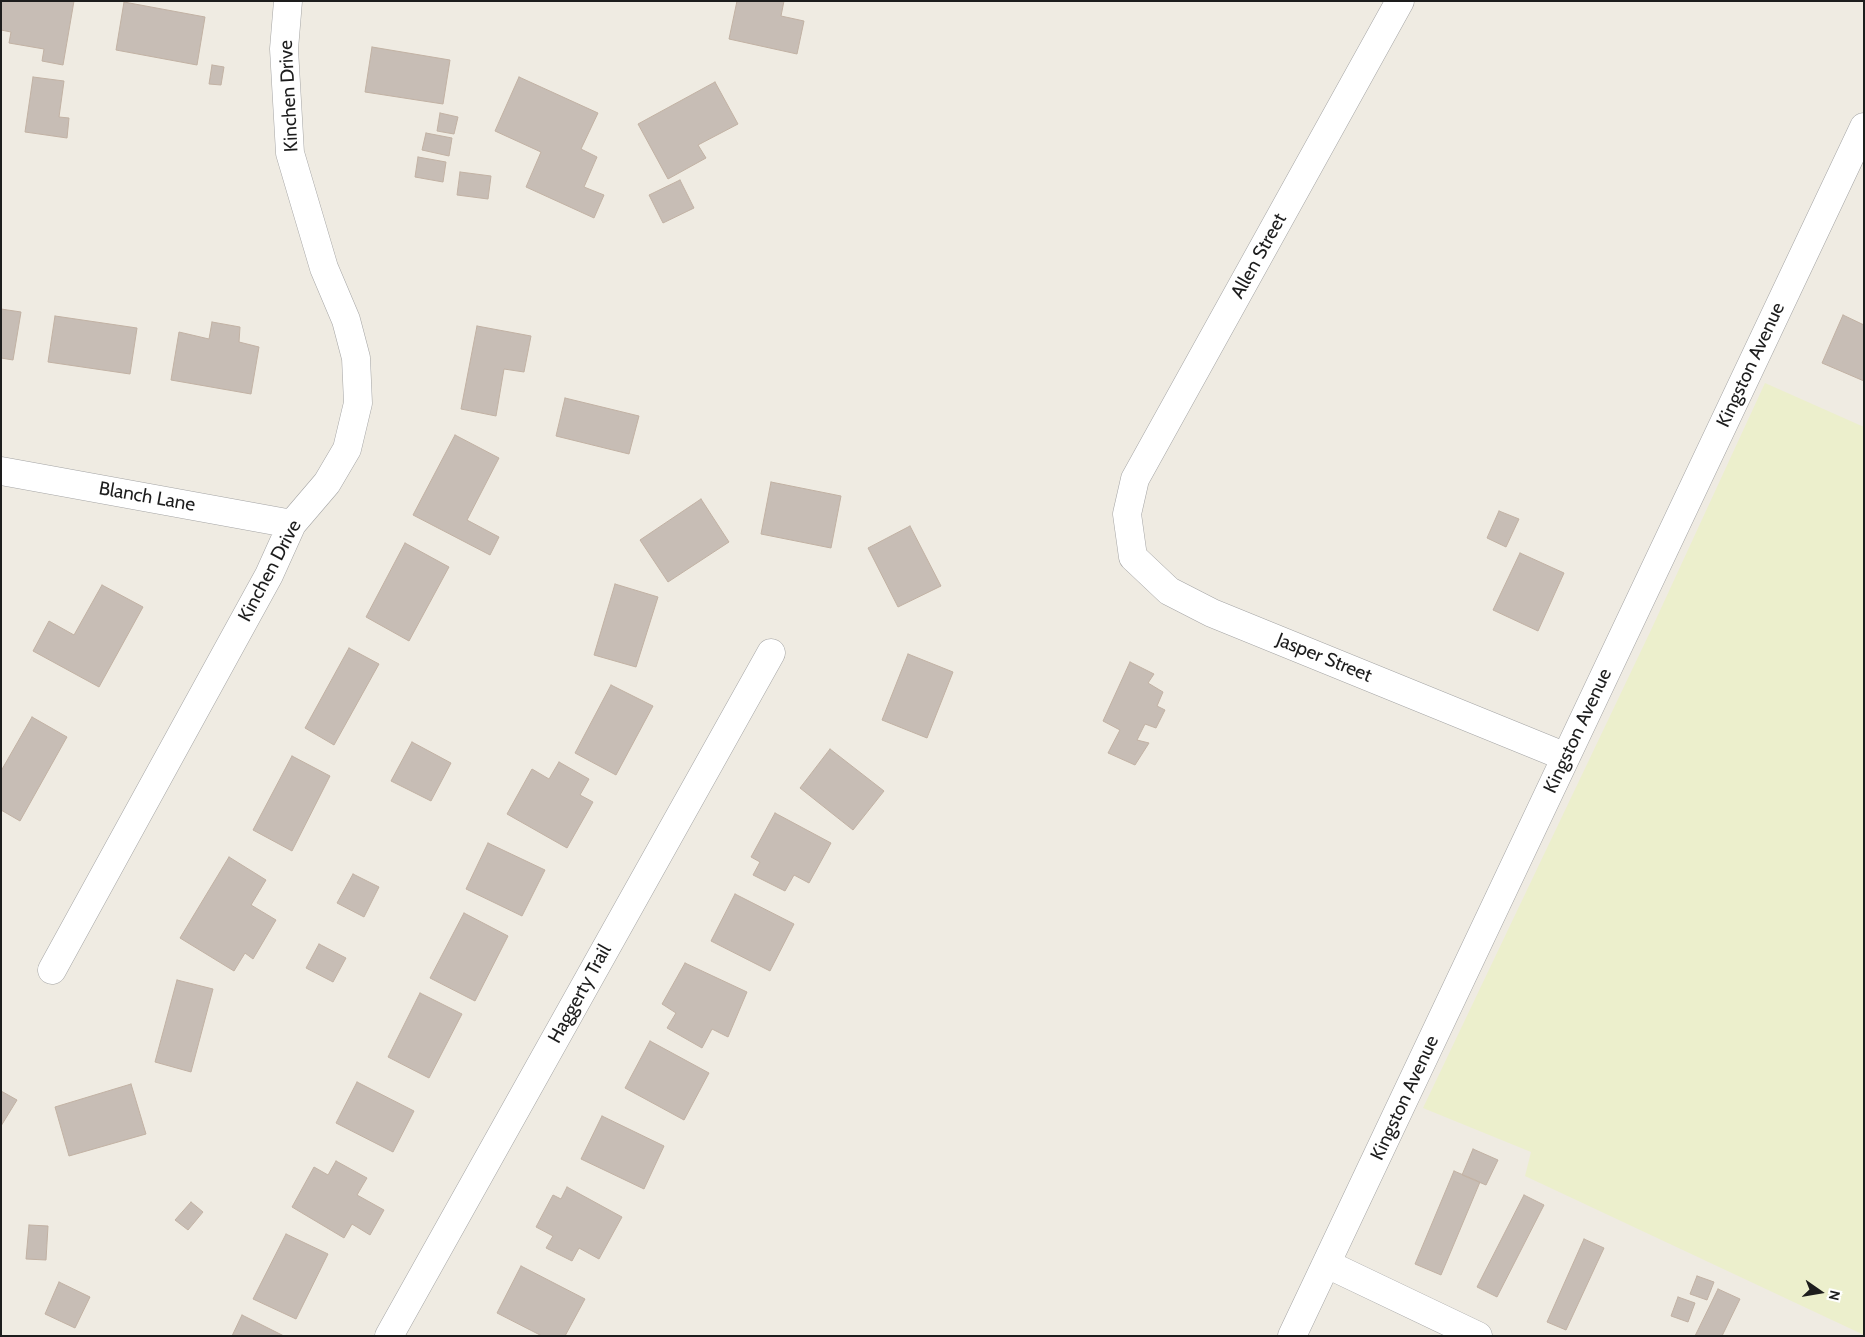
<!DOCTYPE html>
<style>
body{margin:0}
#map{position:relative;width:1865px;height:1337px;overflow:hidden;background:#efebe2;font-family:Cabin,sans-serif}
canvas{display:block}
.frame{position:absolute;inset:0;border:2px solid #1d1d1d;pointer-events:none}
.north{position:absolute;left:1795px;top:1267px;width:50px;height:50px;-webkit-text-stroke:4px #fff;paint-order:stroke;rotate:103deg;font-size:14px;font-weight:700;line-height:20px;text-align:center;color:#1d1d1d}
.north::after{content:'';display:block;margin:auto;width:18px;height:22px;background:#1d1d1d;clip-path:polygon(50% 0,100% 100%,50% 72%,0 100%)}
</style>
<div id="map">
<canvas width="1865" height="1337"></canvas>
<div class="frame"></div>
<div class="north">N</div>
</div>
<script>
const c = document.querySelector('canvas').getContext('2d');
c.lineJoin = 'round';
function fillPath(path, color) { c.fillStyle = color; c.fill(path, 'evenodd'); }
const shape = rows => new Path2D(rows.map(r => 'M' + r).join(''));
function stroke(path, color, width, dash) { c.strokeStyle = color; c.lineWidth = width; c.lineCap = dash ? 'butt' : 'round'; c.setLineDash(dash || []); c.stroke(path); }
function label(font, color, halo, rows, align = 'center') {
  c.font = font + ' Cabin,sans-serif'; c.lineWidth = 4; c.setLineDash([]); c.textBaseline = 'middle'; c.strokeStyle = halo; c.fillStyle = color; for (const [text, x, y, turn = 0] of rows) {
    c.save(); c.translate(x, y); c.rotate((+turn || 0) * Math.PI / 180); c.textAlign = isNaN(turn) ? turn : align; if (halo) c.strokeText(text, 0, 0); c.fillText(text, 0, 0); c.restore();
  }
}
fillPath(shape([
 [1765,383,1864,427,1864,1335,1525,1176,1531,1152,1423,1108,1651,630]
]), '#ecefcc');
const building = shape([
 [1,1,74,1,63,65,42,61,44,49,9,43,11,32,1,30,1,1],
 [737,1,784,1,781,16,804,21,797,54,729,39,737,1],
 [124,2,205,17,197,65,116,50,124,2],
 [372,47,450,60,443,104,365,92,372,47],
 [212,65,224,67,221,85,209,84,212,65],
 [33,77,64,81,59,117,69,118,67,138,25,132,33,77],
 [519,77,598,113,581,149,597,157,584,187,604,195,594,218,526,187,541,152,495,131,519,77],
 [715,82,738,124,698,145,706,158,668,179,638,124,715,82],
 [440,113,458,117,454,134,437,131,440,113],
 [426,133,452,138,449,156,422,150,426,133],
 [418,157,446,162,443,182,415,177,418,157],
 [460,172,491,176,488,199,457,195,460,172],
 [680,180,694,208,663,223,649,195,680,180],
 [1,309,21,312,13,360,1,358,1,309],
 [1843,315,1864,325,1864,381,1822,363,1843,315],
 [55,316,137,328,130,374,48,362,55,316],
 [212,322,240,327,239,342,259,347,251,394,171,380,179,332,209,339,212,322],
 [477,326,531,336,524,372,504,369,496,416,461,409,477,326],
 [565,398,639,416,629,454,556,436,565,398],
 [455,435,499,458,467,520,499,537,490,555,413,515,455,435],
 [771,482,841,496,831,548,761,534,771,482],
 [701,499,729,542,668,582,640,540,701,499],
 [1499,511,1519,519,1506,547,1487,538,1499,511],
 [910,526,941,586,898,607,868,548,910,526],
 [405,543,449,567,409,641,366,617,405,543],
 [1520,553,1564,573,1538,631,1493,610,1520,553],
 [615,584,658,597,636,667,594,655,615,584],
 [102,585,143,607,99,687,33,651,49,621,74,635,102,585],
 [349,648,379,664,334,745,305,728,349,648],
 [908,654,953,672,927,738,882,720,908,654],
 [1130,662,1154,674,1148,683,1163,692,1157,706,1165,710,1156,728,1145,724,1137,740,1149,743,1135,765,1108,753,1120,730,1103,721,1130,662],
 [611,685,653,706,616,775,575,753,611,685],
 [32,717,67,737,20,821,1,810,1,771,32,717],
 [412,742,451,763,431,801,391,781,412,742],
 [830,749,884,791,853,830,800,788,830,749],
 [292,756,330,776,292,851,253,830,292,756],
 [559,762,589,779,580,795,593,802,567,848,507,814,532,769,549,779,559,762],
 [775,813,831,843,809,883,794,875,785,891,753,875,760,862,751,857,775,813],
 [488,843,545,870,522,916,466,889,488,843],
 [229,857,266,880,251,905,276,920,253,959,245,953,234,971,180,938,229,857],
 [353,874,379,887,364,917,337,903,353,874],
 [735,894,794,924,770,971,711,941,735,894],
 [464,913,508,936,475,1001,430,978,464,913],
 [319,944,346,958,333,982,306,968,319,944],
 [685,963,747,992,728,1037,712,1029,702,1048,667,1028,676,1013,662,1004,685,963],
 [177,980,213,989,191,1072,155,1062,177,980],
 [420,993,462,1014,429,1078,388,1057,420,993],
 [650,1041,709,1073,684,1120,625,1088,650,1041],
 [357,1082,414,1111,393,1152,336,1123,357,1082],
 [131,1084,146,1134,69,1156,55,1107,131,1084],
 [1,1091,17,1100,1,1126,1,1091],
 [602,1116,664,1146,644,1189,581,1159,602,1116],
 [1473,1149,1498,1160,1486,1185,1462,1175,1473,1149],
 [336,1161,367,1178,357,1195,384,1210,370,1235,352,1224,344,1238,292,1207,314,1167,328,1175,336,1161],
 [1454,1171,1480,1182,1441,1275,1415,1264,1454,1171],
 [567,1187,622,1217,599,1259,579,1248,572,1261,546,1248,553,1236,536,1227,553,1195,561,1199,567,1187],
 [1524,1195,1544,1205,1497,1297,1477,1287,1524,1195],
 [191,1202,203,1212,188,1230,175,1220,191,1202],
 [29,1225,48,1226,46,1260,26,1259,29,1225],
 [286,1234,328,1254,296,1319,253,1299,286,1234],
 [1584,1239,1604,1248,1566,1330,1547,1322,1584,1239],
 [521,1266,585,1299,565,1336,542,1336,497,1313,521,1266],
 [1697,1276,1714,1282,1707,1300,1690,1294,1697,1276],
 [59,1282,90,1297,75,1328,45,1314,59,1282],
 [1718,1289,1740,1299,1722,1336,1695,1336,1718,1289],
 [1678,1297,1695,1303,1688,1322,1671,1316,1678,1297],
 [242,1315,284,1336,232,1336,242,1315]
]);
fillPath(building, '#c7bdb5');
stroke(building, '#c1b1a3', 1);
const minor = shape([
 [1400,1,1135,479,1127,514,1133,557,1169,591,1212,613,1566,757],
 [1,471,292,524],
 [52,970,269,575,292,524,327,483,347,449,358,403,356,358,346,320,324,268,290,153,284,49,288,1],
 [1327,1264,1478,1336],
 [389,1336,771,653],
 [1292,1336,1864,127]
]);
stroke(minor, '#a4a4a4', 29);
stroke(minor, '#fff', 28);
label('19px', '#1d1d1d', '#fff', [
 ["Kinchen Drive",289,96,-93],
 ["Allen Street",1259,256,-61],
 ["Kingston Avenue",1751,365,-65],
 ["Blanch Lane",147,497,10],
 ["Kinchen Drive",270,571,-62],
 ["Jasper Street",1324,658,22],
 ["Kingston Avenue",1578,731,-65],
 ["Haggerty Trail",580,994,-61],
 ["Kingston Avenue",1405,1098,-65]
]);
</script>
